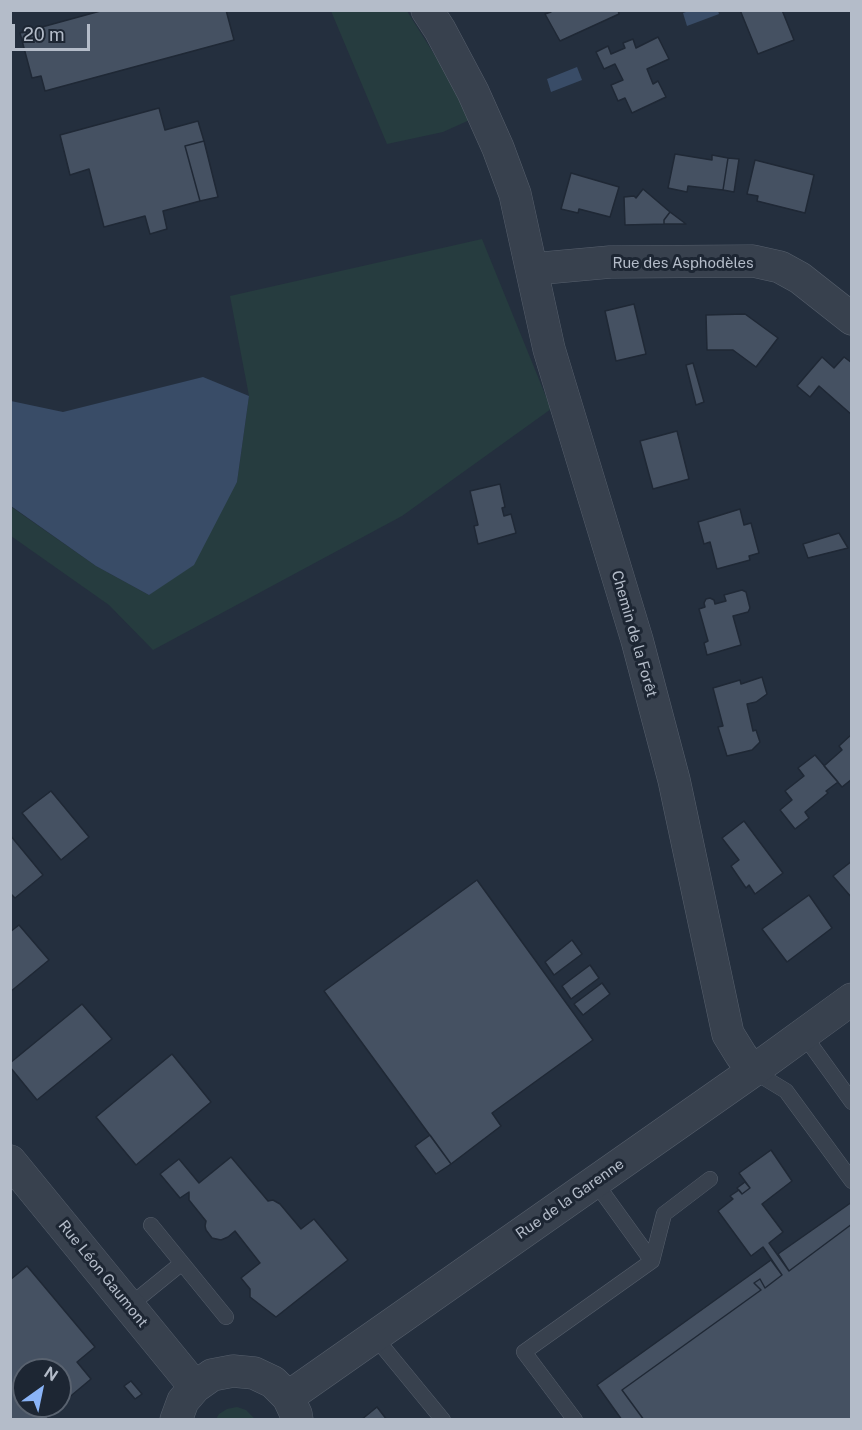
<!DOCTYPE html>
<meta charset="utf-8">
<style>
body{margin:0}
#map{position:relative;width:862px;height:1430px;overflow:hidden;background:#242f3e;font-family:"Public Sans",sans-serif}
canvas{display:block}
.frame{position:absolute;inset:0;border:12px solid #b4bcc9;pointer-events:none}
.north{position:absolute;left:12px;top:1358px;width:60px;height:60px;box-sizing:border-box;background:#1d2633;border:2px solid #59626f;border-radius:50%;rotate:33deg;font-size:16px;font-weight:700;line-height:24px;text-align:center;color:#b4bcc9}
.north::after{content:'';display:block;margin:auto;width:21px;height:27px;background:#8ab4f8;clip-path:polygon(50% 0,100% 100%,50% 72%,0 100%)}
.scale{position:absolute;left:12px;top:24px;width:78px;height:27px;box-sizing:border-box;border:3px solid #b4bcc9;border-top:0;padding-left:8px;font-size:18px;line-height:21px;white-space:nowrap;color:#b4bcc9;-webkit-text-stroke:4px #1d2633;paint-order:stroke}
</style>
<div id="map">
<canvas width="862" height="1430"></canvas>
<div class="frame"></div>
<div class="north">N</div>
<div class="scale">20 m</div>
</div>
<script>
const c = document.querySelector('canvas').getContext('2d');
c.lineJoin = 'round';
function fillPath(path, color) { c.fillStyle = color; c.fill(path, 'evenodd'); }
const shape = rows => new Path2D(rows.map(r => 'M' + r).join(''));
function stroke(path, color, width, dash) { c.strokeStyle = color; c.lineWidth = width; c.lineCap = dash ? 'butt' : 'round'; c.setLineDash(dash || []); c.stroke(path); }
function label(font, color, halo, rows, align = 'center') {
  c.font = font + ' "Public Sans",sans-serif'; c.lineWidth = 6; c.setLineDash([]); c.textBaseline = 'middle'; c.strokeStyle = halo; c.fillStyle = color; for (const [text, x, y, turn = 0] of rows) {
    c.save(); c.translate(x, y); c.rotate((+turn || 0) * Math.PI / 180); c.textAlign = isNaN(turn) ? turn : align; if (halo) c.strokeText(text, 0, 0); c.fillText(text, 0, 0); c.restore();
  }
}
fillPath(shape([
 [331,11,407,11,474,118,443,132,387,144],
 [482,239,551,409,402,516,153,650,109,605,11,536,10,506,96,566,149,595,237,482,249,396,230,296],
 [237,1407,246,1410,255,1419,216,1419,219,1414,227,1409]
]), '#263c3f');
fillPath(shape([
 [718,11,719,14,687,26,683,13,689,11],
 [577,67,582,80,551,92,547,79],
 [203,377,249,396,237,482,194,565,149,595,96,566,11,506,11,401,63,412]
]), '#394c67');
const building = shape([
 [104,10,226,10,234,40,45,91,41,76,32,78,20,33,104,10],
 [550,10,618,10,619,14,560,41,545,14,551,12,550,10],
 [740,10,782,10,794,40,758,54,740,10],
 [658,37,669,59,647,69,653,84,658,81,666,97,632,113,625,98,618,101,611,85,623,80,615,64,604,69,596,52,608,46,611,54,625,48,623,43,633,39,636,48,658,37],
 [159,108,165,130,198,121,204,141,185,146,200,201,163,211,167,229,150,234,145,216,104,227,89,169,70,175,60,135,159,108],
 [204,141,218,197,200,201,185,146,204,141],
 [675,154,712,160,712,155,728,158,723,190,688,186,687,192,668,188,675,154],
 [728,158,739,159,734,192,723,190,728,158],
 [755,160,814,175,805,213,757,201,758,196,747,194,755,160],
 [571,173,619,187,610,217,579,209,578,213,561,209,571,173],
 [643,189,670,212,664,220,664,224,625,225,624,197,634,196,636,198,643,189],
 [670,212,686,224,664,224,664,220,670,212],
 [634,304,646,354,616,361,605,311,634,304],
 [745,314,778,338,756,367,733,350,707,350,706,315,745,314],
 [822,357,834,368,844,357,852,363,852,415,819,386,810,397,797,386,822,357],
 [693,363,704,402,696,405,686,365,693,363],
 [677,431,689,479,653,489,640,441,677,431],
 [500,484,505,507,502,508,504,516,511,514,516,533,478,544,474,526,478,525,470,491,500,484],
 [740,509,744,525,751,523,759,553,749,556,750,560,717,569,710,542,704,544,698,522,740,509],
 [839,533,848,548,808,558,803,544,839,533],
 [742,590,746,592,750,608,748,612,733,616,741,645,707,655,704,643,708,641,699,609,705,607,704,603,706,599,710,598,714,600,715,604,726,601,724,595,742,590],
 [762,677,767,694,756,702,747,704,753,731,756,730,760,742,752,750,727,756,718,727,723,726,713,688,740,680,741,684,762,677],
 [852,734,852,779,842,787,824,766,842,750,839,746,852,734],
 [815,755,838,782,826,791,828,793,805,812,809,818,795,829,780,810,792,800,785,791,804,776,798,768,815,755],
 [51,791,89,837,61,860,22,813,51,791],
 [744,821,783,873,755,894,749,885,746,888,731,866,739,860,722,838,744,821],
 [10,835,43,875,15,898,10,893,10,835],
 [852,861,852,898,833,876,852,861],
 [477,880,593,1040,492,1113,501,1126,451,1164,324,991,477,880],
 [809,895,832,928,787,962,762,929,809,895],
 [19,925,49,960,10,992,10,932,19,925],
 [572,940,582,954,554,975,545,962,572,940],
 [590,965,599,978,571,999,562,986,590,965],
 [602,983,610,994,583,1015,574,1004,602,983],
 [82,1004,112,1039,37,1100,10,1067,10,1063,82,1004],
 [172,1054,211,1102,136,1165,96,1117,172,1054],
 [430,1135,451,1164,436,1174,415,1146,430,1135],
 [771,1150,792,1181,762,1204,783,1232,769,1243,789,1271,852,1224,852,1420,644,1420,622,1390,761,1290,754,1283,760,1279,765,1288,782,1275,763,1247,751,1256,718,1211,733,1199,730,1196,739,1190,742,1194,750,1188,739,1173,771,1150],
 [231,1157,268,1201,273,1200,280,1204,301,1229,314,1219,348,1260,276,1317,250,1297,250,1289,241,1278,260,1263,235,1231,228,1237,221,1240,212,1238,206,1230,205,1226,206,1221,189,1200,189,1192,180,1198,160,1174,179,1159,199,1183,231,1157],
 [745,1182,750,1188,742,1194,737,1188,745,1182],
 [852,1202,852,1224,789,1271,778,1254,852,1202],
 [771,1260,782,1275,765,1288,760,1279,754,1283,761,1290,622,1390,644,1420,622,1420,597,1385,771,1260],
 [27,1266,95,1347,77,1362,91,1379,60,1405,60,1370,24,1370,24,1406,59,1406,47,1416,49,1420,10,1420,10,1280,27,1266],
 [131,1381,142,1394,135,1399,124,1386,131,1381],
 [377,1407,387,1420,361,1420,377,1407]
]);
fillPath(building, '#455162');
stroke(building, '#1f2835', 1.5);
const service = shape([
 [803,1034,852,1102],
 [753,1071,786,1091,852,1181],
 [595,1182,652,1261],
 [151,1225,226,1317],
 [129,1306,182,1263],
 [374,1336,443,1420],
 [575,1420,524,1352,652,1261,664,1214,710,1179]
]);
const minor = shape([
 [427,10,440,30,473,92,498,148,515,194,549,349,637,640,674,780,728,1034,741,1055,753,1071],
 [533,269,610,262,753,261,780,267,800,278,852,319],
 [10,1161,195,1387],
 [288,1397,753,1071,852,999],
 [176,1420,183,1401,195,1387,212,1375,233,1371,254,1373,273,1382,288,1397,296,1414,297,1420]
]);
stroke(service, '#565f6c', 16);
stroke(minor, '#565f6c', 33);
stroke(service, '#38414e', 15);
stroke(minor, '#38414e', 32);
label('15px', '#b4bcc9', '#1d2633', [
 ["Rue des Asphodèles",683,263],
 ["Chemin de la Forêt",634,634,74],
 ["Rue de la Garenne",570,1199,-35],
 ["Rue Léon Gaumont",103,1274,51]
]);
</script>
